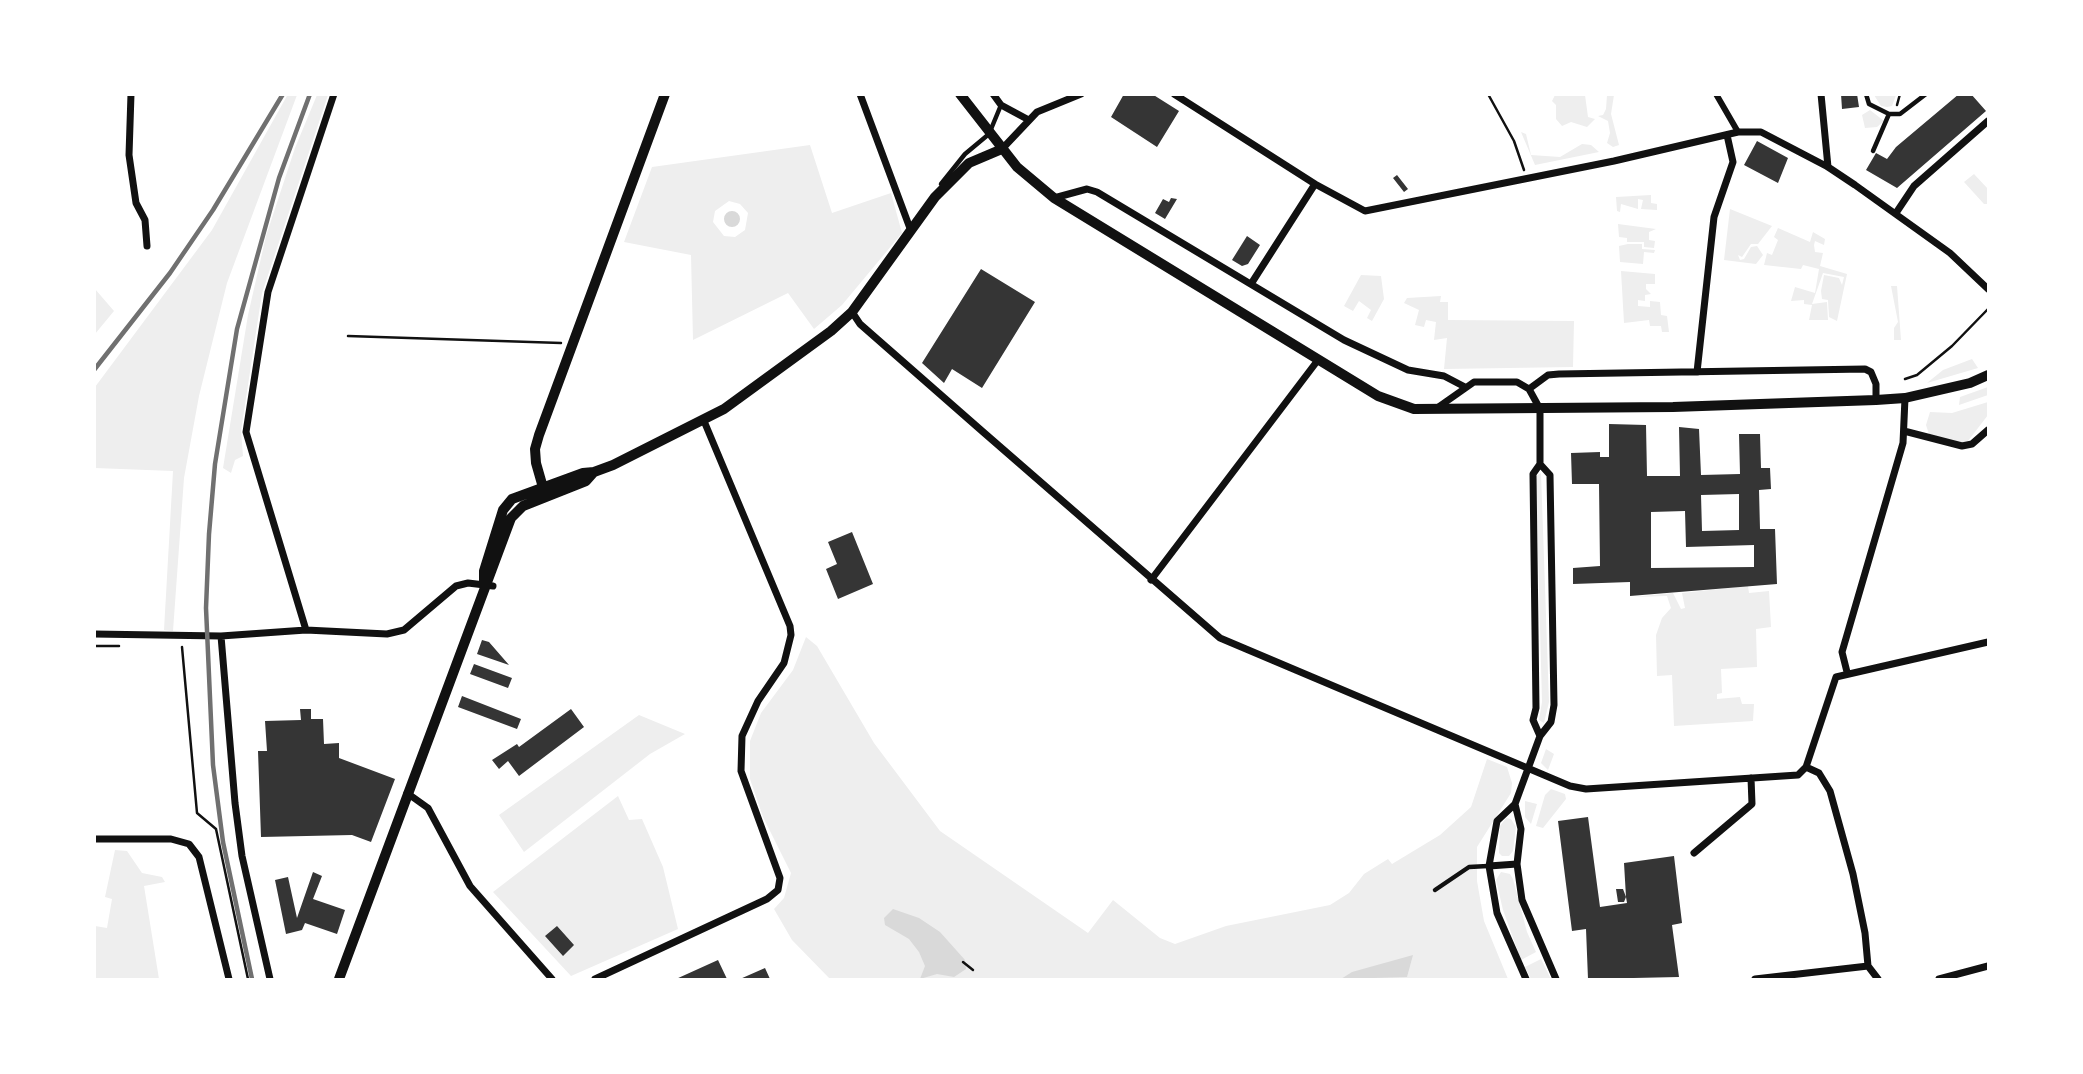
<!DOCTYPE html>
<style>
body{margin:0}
#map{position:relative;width:2083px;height:1074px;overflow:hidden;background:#fff;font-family:"Public Sans",sans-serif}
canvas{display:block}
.frame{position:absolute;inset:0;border:96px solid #fff;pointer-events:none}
</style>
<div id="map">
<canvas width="2083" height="1074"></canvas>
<div class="frame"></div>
</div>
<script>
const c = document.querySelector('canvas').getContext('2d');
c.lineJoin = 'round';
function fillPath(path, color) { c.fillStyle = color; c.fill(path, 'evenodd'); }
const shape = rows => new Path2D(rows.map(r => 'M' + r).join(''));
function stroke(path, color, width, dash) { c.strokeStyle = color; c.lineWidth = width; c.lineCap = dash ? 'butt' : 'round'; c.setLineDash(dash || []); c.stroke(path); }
fillPath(shape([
 [288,94,297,95,227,283,199,396,184,478,173,631,164,630,173,471,95,468,95,387,212,230],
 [317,95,328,95,262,293,241,431,243,456,235,460,231,473,223,468,248,315,266,236,295,148],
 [1555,95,1585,95,1588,117,1595,119,1587,127,1571,122,1562,126,1556,119,1556,105,1552,101],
 [1607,95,1614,95,1611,114,1619,145,1613,147,1607,143,1610,133,1608,121,1598,116,1603,115,1606,109],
 [1874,95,1896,95,1892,106,1887,107,1881,106],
 [1870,110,1884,121,1877,127,1865,128,1862,115],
 [1521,132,1526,134,1531,155,1560,157,1582,144,1591,145,1599,152,1535,165],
 [810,145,832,213,891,193,902,233,842,305,814,329,788,293,693,340,691,255,624,242,652,167],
 [729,201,740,204,748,213,745,230,735,237,724,236,713,222,715,211],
 [1974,174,1988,189,1988,204,1984,204,1964,182],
 [1651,195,1651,203,1657,204,1657,210,1641,209,1643,200,1638,199,1638,209,1621,204,1620,212,1617,211,1616,197],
 [1730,209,1772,226,1758,244,1751,244,1742,257,1738,255,1740,260,1744,259,1751,247,1757,246,1763,255,1756,264,1724,260],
 [1618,224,1656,229,1649,232,1649,240,1655,241,1654,248,1644,247,1644,242,1627,242,1627,238,1619,237],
 [1778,228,1810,242,1813,232,1825,239,1824,245,1815,241,1814,245,1815,252,1823,253,1820,266,1847,274,1837,321,1829,317,1828,300,1822,299,1821,291,1824,275,1839,278,1842,285,1844,277,1823,273,1812,304,1827,302,1828,320,1809,320,1812,305,1804,304,1804,300,1791,301,1795,287,1815,293,1819,269,1803,265,1801,269,1764,265,1767,253,1772,255,1778,240,1774,237],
 [1628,244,1642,244,1642,249,1655,250,1654,253,1644,252,1643,264,1620,262,1619,246],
 [1621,271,1655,274,1655,284,1646,284,1646,289,1651,294,1645,295,1645,301,1638,300,1638,306,1650,307,1650,301,1660,302,1661,315,1667,316,1669,332,1662,332,1661,326,1650,326,1649,320,1624,323],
 [1361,275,1381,276,1384,299,1372,321,1367,318,1371,310,1359,301,1353,311,1344,306],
 [1891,286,1897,286,1901,340,1894,340,1894,328,1898,322],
 [95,289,114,311,95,334],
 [1441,296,1440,302,1448,302,1448,320,1574,321,1573,367,1444,369,1447,338,1434,340,1436,322,1426,320,1424,327,1415,325,1419,310,1404,303,1407,298],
 [1972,359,1978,368,1927,383,1943,370],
 [1988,387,1988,395,1959,405,1960,397],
 [1988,402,1988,415,1968,441,1960,443,1929,434,1926,425,1930,412,1952,413],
 [1541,473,1549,702,1544,723,1539,720,1542,702,1536,476],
 [1748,586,1749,593,1769,591,1771,627,1756,629,1757,667,1721,669,1722,693,1717,694,1717,699,1740,697,1742,704,1754,704,1753,721,1674,726,1672,675,1657,676,1656,635,1662,618,1671,608,1667,596,1633,597,1673,593,1681,609,1685,608,1682,593],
 [806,637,817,646,874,743,940,831,1088,933,1113,900,1160,938,1175,944,1226,926,1330,905,1349,893,1364,874,1388,859,1392,864,1440,835,1471,807,1487,759,1507,767,1512,783,1511,793,1477,847,1477,881,1484,921,1508,979,830,979,792,940,774,909,784,898,791,873,763,817,750,779,750,741,761,713,793,670],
 [639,715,685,734,650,754,524,852,499,815],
 [1546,749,1554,754,1548,770,1541,763],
 [1551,789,1565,794,1566,799,1543,828,1536,826,1545,795],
 [618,796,629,820,642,819,663,867,678,929,571,976,493,892],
 [1525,801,1537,804,1531,824,1525,817],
 [1506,818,1511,819,1516,827,1513,851,1509,856,1502,856,1499,853,1500,826],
 [115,850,127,851,142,873,162,877,165,882,144,886,159,979,95,979,95,926,107,928,112,899,105,897],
 [1501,872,1510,874,1513,879,1527,932,1536,952,1521,960,1503,910,1496,880],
 [1541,959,1551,979,1531,979,1525,967]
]), '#eee');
fillPath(shape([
 '724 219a8 8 0 1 1 16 0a8 8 0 1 1-16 0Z',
 [893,909,919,918,940,932,965,960,966,969,954,977,937,974,920,979,925,966,919,952,909,939,885,925,884,918],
 [1413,955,1407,977,1341,979,1352,972]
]), '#d9d9d9');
fillPath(shape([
 [1124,94,1152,94,1179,111,1157,147,1111,117],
 [1841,94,1857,94,1859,107,1842,109],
 [1959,94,1971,94,1986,111,1897,188,1866,170,1876,153,1887,159,1896,147],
 [1757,141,1788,158,1778,183,1744,165],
 [1397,175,1408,189,1404,192,1393,178],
 [1171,198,1177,199,1165,219,1155,213,1163,199,1169,202],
 [1247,236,1260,245,1248,264,1242,266,1232,260],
 [981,269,1035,302,982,388,952,369,944,383,922,363],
 [1609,424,1646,425,1647,476,1680,476,1679,427,1699,429,1701,475,1740,474,1739,434,1760,434,1761,468,1770,468,1771,489,1759,490,1760,529,1775,529,1777,584,1630,596,1630,582,1573,584,1573,568,1600,566,1599,484,1572,484,1571,453,1600,452,1600,457,1609,457],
 [1739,494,1739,530,1702,531,1701,495],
 [1685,511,1686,547,1754,545,1754,567,1651,568,1651,512],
 [852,532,873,584,838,599,826,569,837,564,828,542],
 [482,640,489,642,509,665,477,654],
 [474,664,512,678,508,688,470,674],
 [462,696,521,719,517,729,458,707],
 [300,709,311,709,311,719,323,719,324,744,339,743,339,758,395,779,371,842,352,835,261,837,258,751,267,751,265,721,301,720],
 [571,709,584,727,519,776,508,761,499,769,492,760,517,744,519,747],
 [1588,817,1600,907,1627,903,1626,897,1624,902,1618,902,1616,889,1623,889,1626,897,1624,863,1674,856,1682,923,1672,925,1679,977,1588,979,1586,929,1572,931,1558,821],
 [313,872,322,876,313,899,345,910,337,934,305,923,302,930,286,934,275,880,288,877,297,918],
 [557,926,574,945,563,956,545,936],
 [718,960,727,979,676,979],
 [765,968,770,979,740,979]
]), '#353535');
stroke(shape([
 [1488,94,1514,141,1524,170],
 [1897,105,1900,94],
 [348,336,561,343],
 [1905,379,1917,375,1952,346,1988,309],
 [94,646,119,646],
 [182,647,197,813,216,829,248,979],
 [963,962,973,970]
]), '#111', 2.5);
stroke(shape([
 [1866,94,1869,104,1889,114],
 [1873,151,1889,114,1900,114,1926,94],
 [941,184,965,154,989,134,1001,105],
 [1435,890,1469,867,1488,866]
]), '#111', 4.5);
stroke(shape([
 [1716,94,1738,132]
]), '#111', 6);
stroke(shape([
 [131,94,129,155,136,203,145,220,147,246],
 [860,94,911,231],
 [993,94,1001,105,1027,119],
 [1174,94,1315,184,1365,211,1614,161,1738,132,1761,132,1828,167,1855,185,1950,253,1988,289],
 [1821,94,1828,167],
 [1002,149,1037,112,1081,94],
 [1054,198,1087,189,1097,192,1344,340,1408,370,1444,376,1465,387],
 [1896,213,1914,186,1988,121],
 [1251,284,1315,184],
 [852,312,860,324,982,431,1220,638,1570,786,1586,789,1798,775,1806,767,1836,677,1988,642],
 [1697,372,1714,217,1733,162,1727,135],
 [1529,389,1548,375,1559,374,1865,369,1871,372,1876,384,1876,400],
 [1437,408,1474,382,1517,382,1529,389,1540,409,1540,464,1550,475,1554,705,1551,722,1540,736,1515,804,1497,821,1489,866,1497,913,1526,979],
 [1904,431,1962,446,1972,444,1988,430],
 [1151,580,1318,360],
 [306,630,246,432,268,292,334,94],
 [94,634,221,636,306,630,387,634,404,630,456,586,468,583,493,586],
 [221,636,235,803,242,856,270,979],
 [1847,672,1842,652,1903,443,1905,398],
 [1540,736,1533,720,1536,708,1533,474,1540,464],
 [1806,767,1819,773,1830,791,1853,874,1865,933,1868,966,1878,979],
 [407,793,428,808,470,886,552,979],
 [1515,804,1521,829,1517,864,1522,900,1556,979],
 [94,839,171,839,189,844,199,857,229,979],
 [1694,853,1752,804,1751,778],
 [1489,866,1517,864],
 [595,979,767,899,778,890,780,878,741,771,742,736,758,701,784,663,791,635,790,626,704,421],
 [1755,979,1868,966],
 [1939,979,1988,966]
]), '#111', 7);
stroke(shape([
 [960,94,1017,167,1054,198,1378,396,1414,409,1673,407,1876,400,1905,398,1970,383,1988,375],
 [544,491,536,463,535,449,539,435,665,94],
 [484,584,484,571,503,510,512,499,583,473,594,472,613,465,724,409,831,331,852,312,935,197,969,163,1002,149],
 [339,979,511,518,523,506,586,481,594,472]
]), '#111', 10);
stroke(shape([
 [94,370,170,273,213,210,283,94],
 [252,979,223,842,213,765,206,608,209,534,215,464,237,329,279,178,310,94]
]), '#707070', 4.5);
</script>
